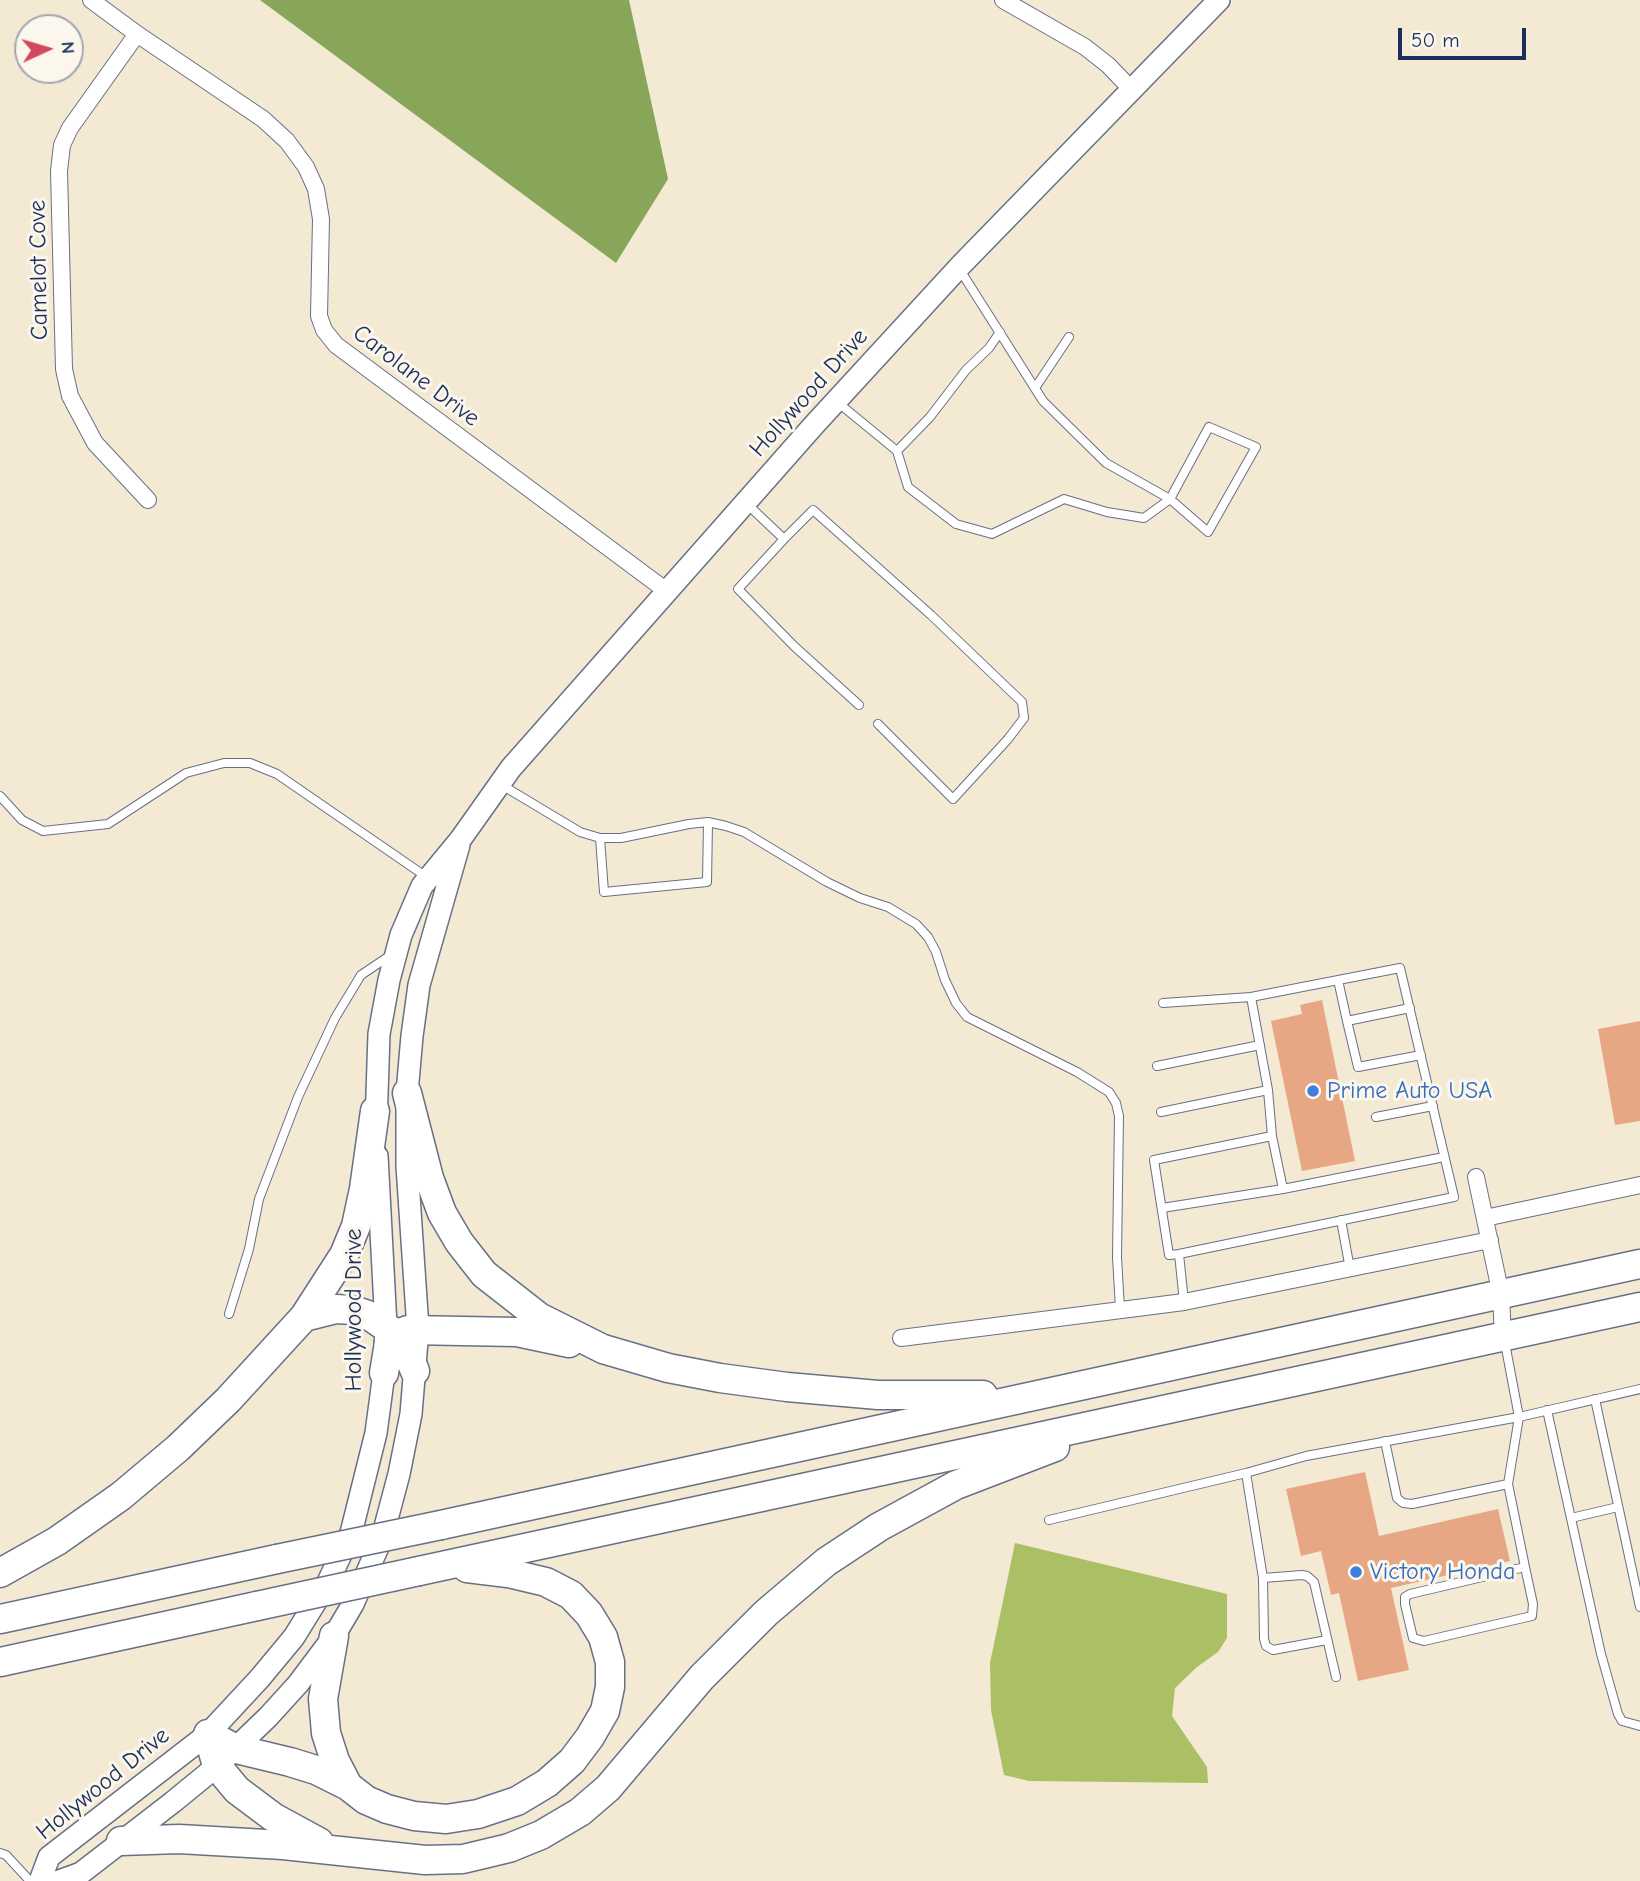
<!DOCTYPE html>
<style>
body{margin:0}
#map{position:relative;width:1640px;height:1881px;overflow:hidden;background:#f4e9d2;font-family:"Comic Neue",sans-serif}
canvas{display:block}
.north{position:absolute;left:14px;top:14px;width:70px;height:70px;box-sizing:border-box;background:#fbf7ec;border:2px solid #a1a7b3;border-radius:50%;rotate:86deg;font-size:19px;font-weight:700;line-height:28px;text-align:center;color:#1b2f5e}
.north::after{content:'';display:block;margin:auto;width:24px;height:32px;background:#d1495b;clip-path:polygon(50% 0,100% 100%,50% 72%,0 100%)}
.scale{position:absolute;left:1398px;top:28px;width:128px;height:32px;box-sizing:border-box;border:4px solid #1b2f5e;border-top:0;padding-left:9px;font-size:21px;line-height:24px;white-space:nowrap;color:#1b2f5e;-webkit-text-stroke:5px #fbf7ec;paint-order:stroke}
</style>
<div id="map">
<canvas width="1640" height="1881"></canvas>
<div class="north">N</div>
<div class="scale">50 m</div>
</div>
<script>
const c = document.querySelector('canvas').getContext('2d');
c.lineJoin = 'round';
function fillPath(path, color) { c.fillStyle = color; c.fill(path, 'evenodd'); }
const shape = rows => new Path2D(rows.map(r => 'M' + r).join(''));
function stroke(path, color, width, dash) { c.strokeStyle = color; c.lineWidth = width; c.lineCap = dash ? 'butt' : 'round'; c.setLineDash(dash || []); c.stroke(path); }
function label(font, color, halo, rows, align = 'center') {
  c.font = font + ' "Comic Neue",sans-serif'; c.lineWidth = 6; c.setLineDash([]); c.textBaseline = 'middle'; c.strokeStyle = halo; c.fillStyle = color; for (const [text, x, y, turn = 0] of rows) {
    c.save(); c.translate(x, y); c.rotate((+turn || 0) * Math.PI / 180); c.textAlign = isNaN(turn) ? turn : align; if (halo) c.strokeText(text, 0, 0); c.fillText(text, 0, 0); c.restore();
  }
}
fillPath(shape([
 [1015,1543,1227,1594,1227,1638,1218,1652,1197,1667,1175,1688,1172,1716,1207,1767,1208,1783,1029,1781,1004,1775,991,1710,990,1663]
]), '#abc064');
fillPath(shape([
 [260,0,629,0,668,179,616,263]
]), '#88a65a');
fillPath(shape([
 [1322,1000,1355,1161,1302,1171,1271,1021,1302,1014,1300,1005],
 [1640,1021,1640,1121,1615,1125,1598,1029],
 [1365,1472,1379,1536,1498,1509,1510,1561,1391,1588,1409,1670,1358,1681,1339,1593,1331,1595,1321,1551,1301,1556,1286,1489]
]), '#e7a785');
const lane = shape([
 [1035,388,1069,337],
 [836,401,897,451,930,417,966,370,989,348,1000,332],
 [897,451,908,487,956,524,992,534,1064,499,1107,512,1144,518,1170,499,1208,532,1256,447,1209,427,1170,499,1106,463,1043,401,960,270],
 [746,503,784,539,813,510,931,615,1022,702,1024,718,1008,739,953,799,878,724],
 [784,539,738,589,794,646,859,705],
 [500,784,580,832,600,838,621,838,689,824,708,822,726,826,744,832,827,882,860,898,888,907,916,924,928,937,936,952,945,980,956,1003,967,1017,1077,1072,1109,1092,1116,1103,1119,1116,1117,1257,1120,1309],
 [0,796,22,820,43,831,108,824,186,773,224,763,250,763,277,774,428,878],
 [600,838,604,892,707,882,708,822],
 [1338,980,1347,1021],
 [1163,1003,1251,997],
 [1410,1008,1347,1021,1358,1067,1421,1055],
 [1157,1066,1260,1045],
 [1161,1112,1268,1090],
 [1376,1117,1433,1106],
 [1283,1189,1444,1157],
 [1162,1208,1283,1189,1272,1136,1268,1090,1251,997,1400,968,1454,1197,1179,1254,1184,1302],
 [1341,1220,1350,1269],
 [1179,1254,1169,1255,1154,1160,1272,1136],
 [229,1314,249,1249,259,1199,298,1097,335,1018,361,975,391,955],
 [1595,1399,1640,1607],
 [1547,1410,1601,1654,1618,1714,1622,1721,1640,1726],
 [1385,1441,1397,1498,1403,1503,1412,1504,1508,1484],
 [1571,1518,1618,1507],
 [1049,1520,1246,1473],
 [1525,1567,1410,1594,1405,1597,1405,1604,1413,1638,1424,1641,1532,1616,1533,1604,1525,1567,1508,1484,1519,1417,1640,1389],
 [1263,1578,1302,1575,1307,1576,1314,1582,1336,1677],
 [1327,1640,1273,1650,1266,1646,1264,1639,1263,1578,1246,1473,1306,1456,1519,1417,1505,1343],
 [0,1853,6,1855,30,1881]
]);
const street = shape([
 [91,0,137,34,263,119,287,141,306,167,316,189,321,219,319,316,324,330,336,345,668,592],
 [1003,0,1085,47,1108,65,1132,90],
 [137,34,70,128,62,145,59,171,64,369,70,396,95,443,148,500],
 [1476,1177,1501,1295,1503,1337],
 [1485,1218,1640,1185],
 [901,1338,1184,1302,1490,1240]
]);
const secondary = shape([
 [376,1124,379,1034,389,980,401,935,422,886,460,840,511,768,814,425,961,265,1219,0],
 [40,1881,49,1857,208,1734,260,1678,294,1637,328,1582,351,1533,376,1433,384,1373,386,1326,377,1156],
 [59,1881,81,1873,173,1802,217,1766,268,1717,298,1684,334,1636,353,1604,382,1538,399,1474,411,1414,418,1329,407,1166,407,1093,412,1036,419,985,459,845]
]);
const highway = shape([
 [407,1093,429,1178,442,1213,459,1242,484,1274,539,1317,603,1349,668,1368,720,1378,787,1387,878,1395,983,1395],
 [304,1317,336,1309,353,1310,368,1315,396,1334,405,1347,415,1371],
 [384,1373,389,1343,396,1334,408,1330,517,1332,569,1343],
 [441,1525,1640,1264],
 [419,1571,1640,1307],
 [0,1573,57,1541,121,1496,178,1448,228,1400,304,1317,344,1255,356,1226,364,1189,375,1111],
 [0,1619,277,1559],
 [334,1636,323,1699,326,1733,335,1761,348,1786,366,1800,387,1809,414,1816,446,1819,478,1814,517,1801,547,1783,572,1761,590,1737,605,1711,610,1687,610,1662,603,1637,589,1614,571,1595,546,1582,508,1573,467,1568],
 [0,1662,257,1606],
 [208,1734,217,1766,237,1790,273,1817,319,1842],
 [208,1734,236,1749,290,1762,316,1770,348,1786],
 [121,1841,179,1839,283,1845,425,1860,463,1859,509,1848,541,1835,580,1812,608,1788,702,1677,766,1613,826,1562,879,1527,956,1485,1055,1447]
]);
stroke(lane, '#677087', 10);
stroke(street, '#677087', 18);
stroke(secondary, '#677087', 24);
stroke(highway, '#677087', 31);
stroke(lane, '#fff', 8);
stroke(street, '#fff', 16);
stroke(secondary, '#fff', 21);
stroke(highway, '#fff', 28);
const highwayBridge = shape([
 [277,1559,441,1525],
 [257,1606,419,1571]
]);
stroke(highwayBridge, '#677087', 31, []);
stroke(highwayBridge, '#fff', 28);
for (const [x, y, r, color] of [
 [1313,1091,7,"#3f7fe0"],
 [1356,1572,7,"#3f7fe0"]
]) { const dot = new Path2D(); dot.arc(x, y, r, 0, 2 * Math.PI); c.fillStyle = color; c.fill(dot); stroke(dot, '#fbf7ec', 2.5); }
label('24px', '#1b2f5e', '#fbf7ec', [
 ["Camelot Cove",39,270,-91],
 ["Carolane Drive",416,376,37],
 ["Hollywood Drive",809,393,-48],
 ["Hollywood Drive",354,1310,-90],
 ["Hollywood Drive",103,1784,-39]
]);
label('24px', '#366cbe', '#fbf7ec', [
 ["Prime Auto USA",1327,1091],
 ["Victory Honda",1370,1572]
], 'left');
</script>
